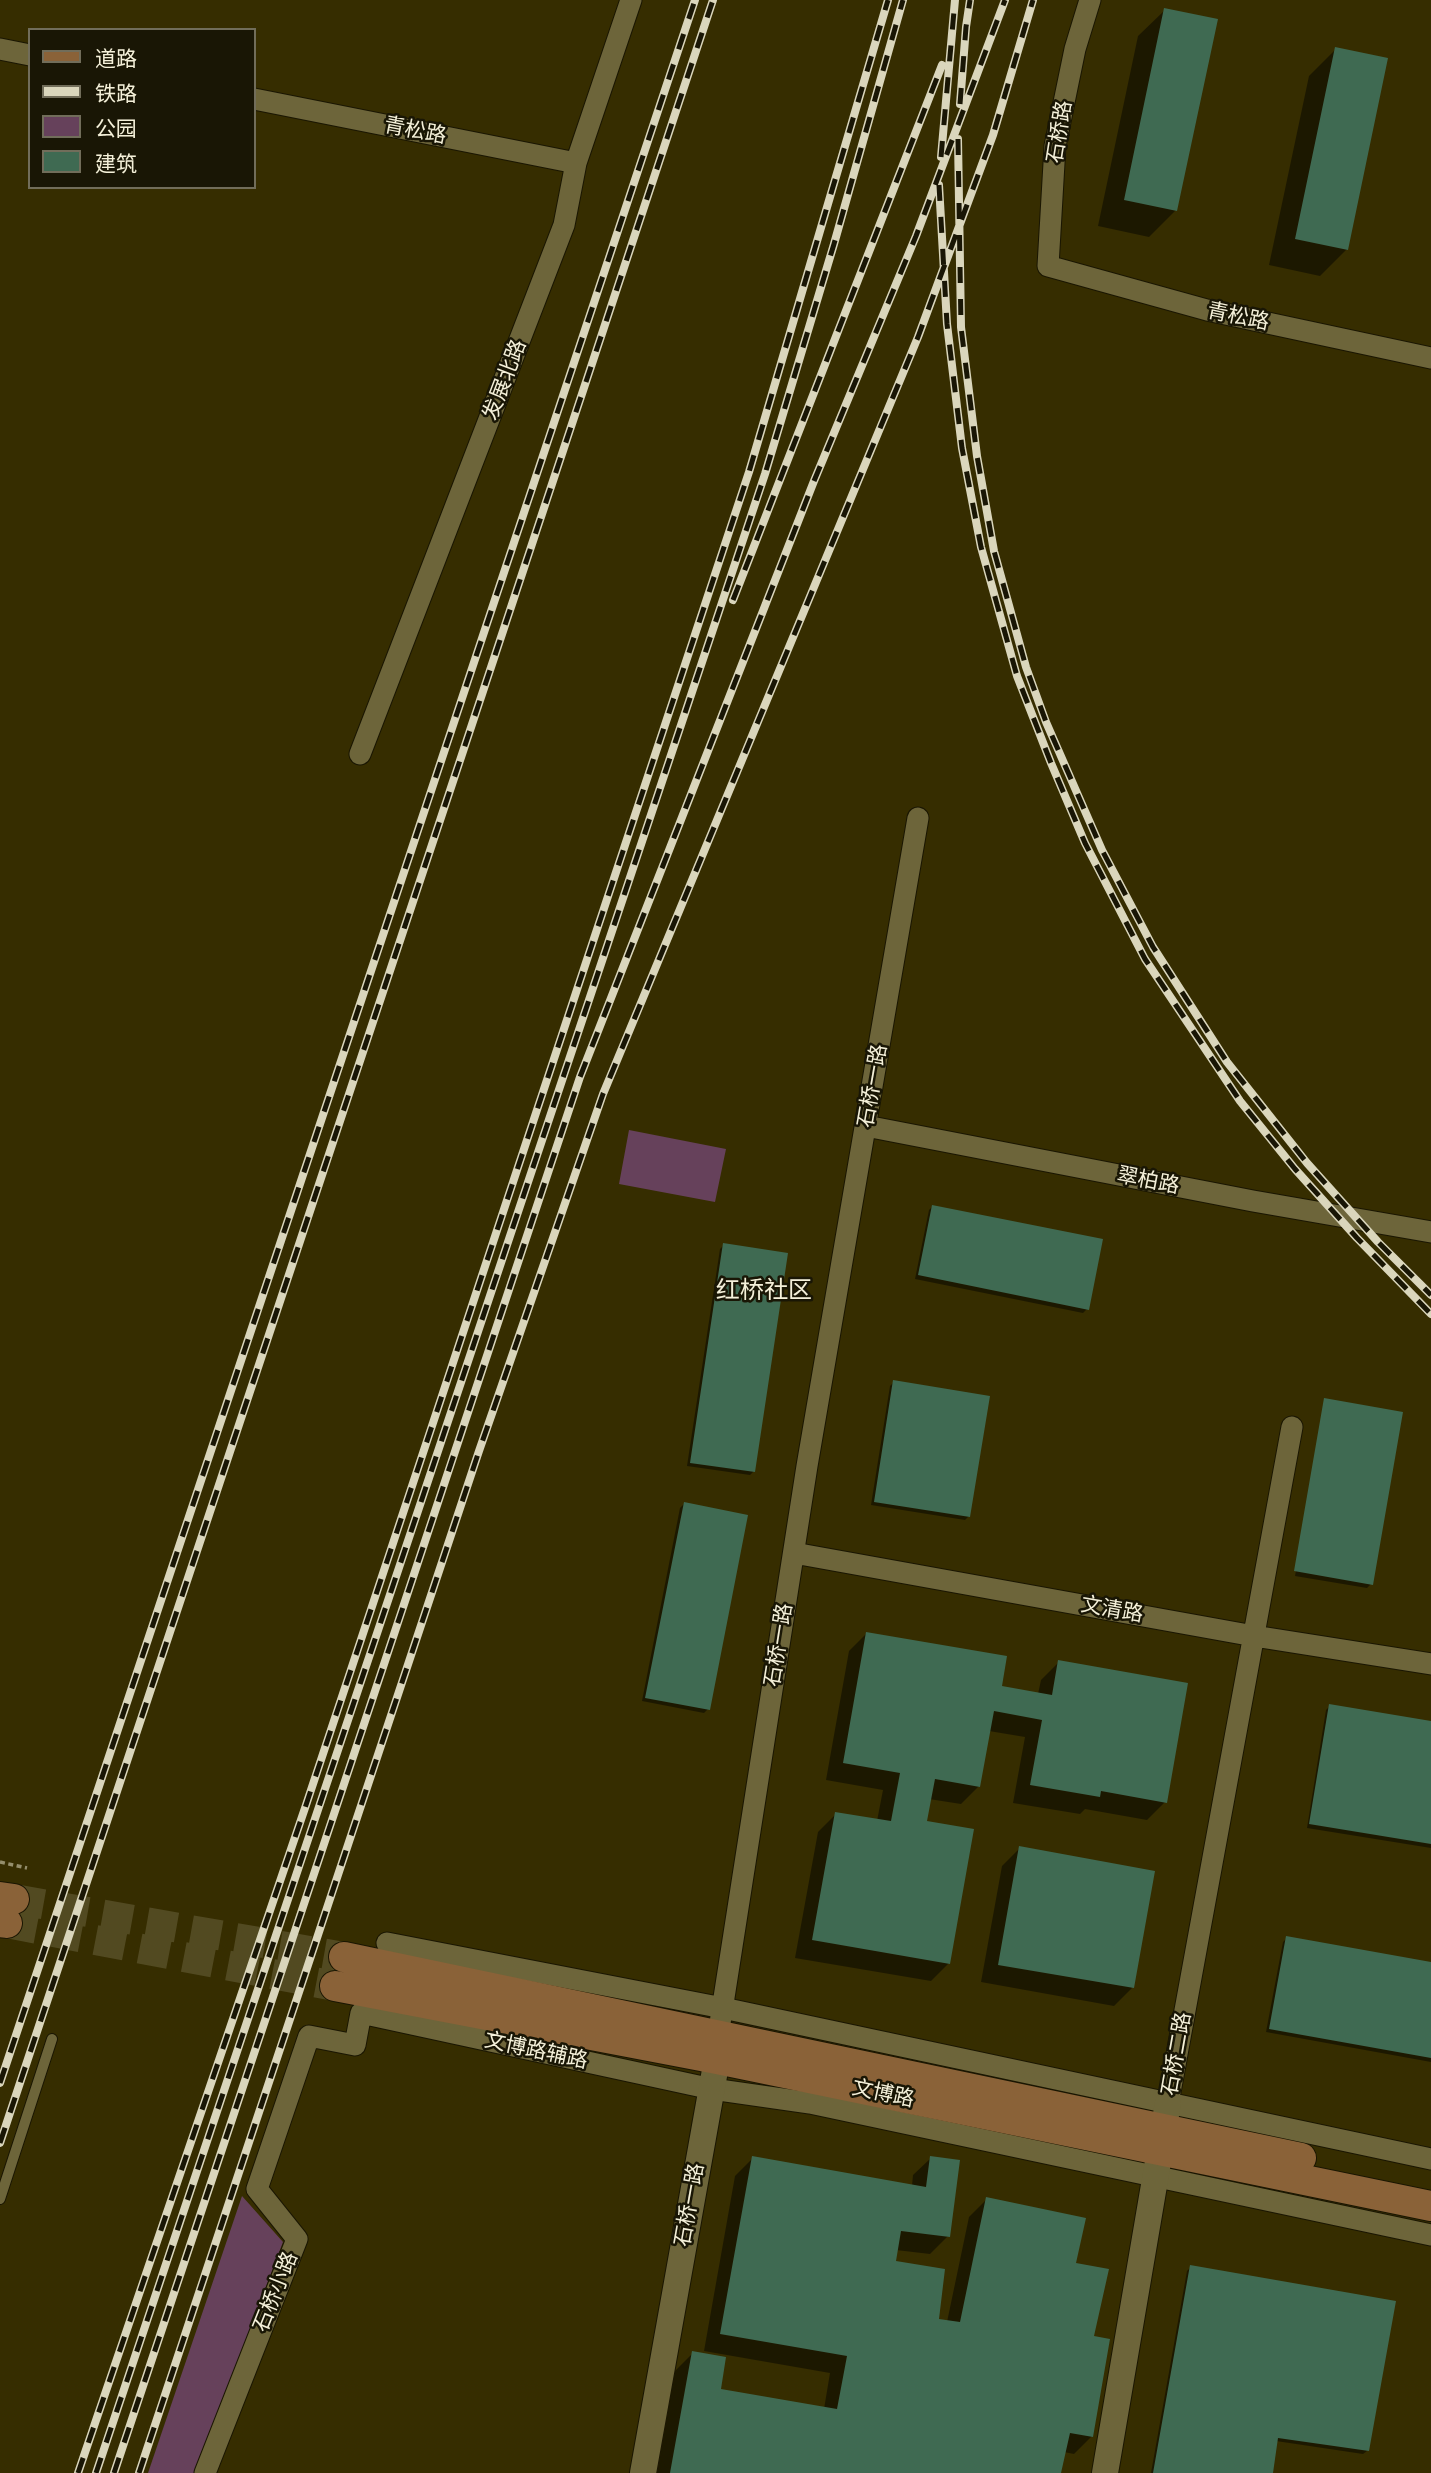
<!DOCTYPE html>
<meta charset="utf-8">
<style>
body{margin:0}
#map{position:relative;width:1431px;height:2473px;overflow:hidden;background:#362d00;font-family:"IBM Plex Sans","Noto Sans SC",sans-serif}
canvas{display:block}
.legend{position:absolute;left:28px;top:28px;width:228px;height:161px;box-sizing:border-box;background:#191605;border:2px solid #716d5a;margin:0;padding:9px 12px;list-style:none;font-size:21px;color:#f4f0d9}
.legend li{display:flex;align-items:center;gap:14px;height:35px}
.legend b{width:35px;border:2px solid #716d5a}
</style>
<div id="map">
<canvas width="1431" height="2473"></canvas>
<ul class="legend">
<li><b style="height:9px;background:#8a6238"></b>道路</li>
<li><b style="height:9px;background:#dad6bc"></b>铁路</li>
<li><b style="height:19px;background:#66415b"></b>公园</li>
<li><b style="height:19px;background:#3f6a52"></b>建筑</li>
</ul>
</div>
<script>
const c = document.querySelector('canvas').getContext('2d');
c.lineJoin = 'round';
function fillPath(path, color) { c.fillStyle = color; c.fill(path, 'evenodd'); }
const shape = rows => new Path2D(rows.map(r => 'M' + r).join(''));
function stroke(path, color, width, dash) { c.strokeStyle = color; c.lineWidth = width; c.lineCap = dash ? 'butt' : 'round'; c.setLineDash(dash || []); c.stroke(path); }
function label(font, color, halo, rows, align = 'center') {
  c.font = font + ' "IBM Plex Sans","Noto Sans SC",sans-serif'; c.lineWidth = 5; c.setLineDash([]); c.textBaseline = 'middle'; c.strokeStyle = halo; c.fillStyle = color; for (const [text, x, y, turn = 0] of rows) {
    c.save(); c.translate(x, y); c.rotate((+turn || 0) * Math.PI / 180); c.textAlign = isNaN(turn) ? turn : align; if (halo) c.strokeText(text, 0, 0); c.fillText(text, 0, 0); c.restore();
  }
}
fillPath(shape([
 [629,1130,726,1149,715,1202,619,1184],
 [242,2196,283,2242,195,2473,148,2473]
]), '#66415b');
fillPath(shape([
 [1165,10,1176,210,1149,237,1098,226,1138,36],
 [1336,49,1347,249,1320,276,1269,265,1309,76],
 [933,1206,1087,1309,1083,1313,915,1279,929,1210],
 [724,1245,753,1472,750,1475,687,1466,720,1249],
 [894,1382,969,1516,965,1520,871,1505,890,1386],
 [1325,1400,1401,1413,1371,1584,1367,1588,1295,1576],
 [684,1504,708,1709,704,1713,642,1701,680,1508],
 [867,1633,1000,1688,1038,1694,1041,1680,1059,1662,1165,1802,1147,1820,1085,1809,1080,1814,1013,1803,1025,1737,989,1731,979,1786,961,1804,929,1799,925,1822,949,1963,931,1981,795,1958,818,1832,836,1814,877,1821,883,1790,826,1780,849,1651],
 [1330,1706,1431,1723,1431,1848,1307,1828,1326,1710],
 [1020,1848,1132,1988,1114,2006,981,1982,1002,1866],
 [1287,1938,1431,1964,1431,2062,1266,2032,1283,1942],
 [753,2158,912,2186,913,2175,931,2158,948,2236,930,2254,896,2250,894,2262,937,2320,947,2322,969,2217,987,2199,1074,2264,1092,2338,1092,2436,1074,2454,1064,2452,1059,2473,657,2473,675,2371,693,2353,719,2390,824,2409,830,2373,704,2351,735,2176],
 [1191,2267,1367,2451,1363,2454,1276,2441,1271,2473,1151,2473,1187,2271]
]), '#0007');
fillPath(shape([
 [1164,8,1218,19,1177,211,1124,200],
 [1335,47,1388,58,1348,250,1295,239],
 [932,1205,1103,1239,1089,1310,918,1275],
 [723,1243,788,1253,755,1472,690,1463],
 [893,1380,990,1396,970,1517,874,1502],
 [1324,1398,1403,1412,1373,1585,1294,1571],
 [684,1502,748,1515,710,1710,645,1698],
 [866,1632,1007,1656,1002,1686,1052,1695,1058,1660,1188,1683,1167,1803,1101,1791,1100,1797,1030,1785,1042,1720,994,1711,980,1787,935,1779,927,1821,974,1829,950,1964,812,1940,835,1812,891,1821,900,1773,843,1763],
 [1329,1704,1431,1721,1431,1844,1309,1824],
 [1019,1846,1155,1871,1134,1988,998,1965],
 [1286,1936,1431,1962,1431,2058,1269,2029],
 [752,2156,926,2187,930,2156,960,2160,950,2237,901,2231,896,2261,945,2269,939,2319,960,2322,986,2197,1086,2218,1076,2263,1109,2269,1094,2336,1110,2339,1093,2437,1070,2433,1061,2473,670,2473,692,2351,726,2357,721,2389,837,2409,847,2356,720,2334],
 [1190,2265,1396,2301,1369,2451,1278,2438,1273,2473,1153,2473]
]), '#3f6a52');
stroke(shape([
 [14,1899,344,1957],
 [7,1923,335,1986]
]), '#524a21', 30, [30, 15]);
const service = shape([
 [0,2199,52,2039]
]);
const minor = shape([
 [1090,0,1075,49,1055,146,1048,266,1207,310,1431,358],
 [0,49,30,55],
 [254,99,576,163],
 [360,754,564,225,576,163,631,0],
 [866,1126,1253,1201,1431,1232],
 [794,1553,1254,1636,1431,1664],
 [387,1943,723,2008,1431,2159],
 [718,2036,807,1466,918,818],
 [1168,2103,1292,1427],
 [205,2473,297,2239,257,2189,309,2036,355,2045,361,2013,712,2089,810,2103,1431,2235]
]);
const tertiary = shape([
 [643,2473,717,2059,718,2040],
 [1105,2473,1168,2103]
]);
const secondary = shape([
 [0,1897,14,1899],
 [0,1922,7,1923],
 [344,1957,1301,2158],
 [335,1986,717,2059,1431,2206]
]);
stroke(service, '#1a1602', 12);
stroke(minor, '#1a1602', 23);
stroke(tertiary, '#1a1602', 28);
stroke(secondary, '#1a1602', 32);
stroke(shape([
 [0,1862,27,1868]
]), '#948e6c', 3.5, [5, 3.5]);
stroke(service, '#6d653a', 10);
stroke(minor, '#6d653a', 21);
stroke(tertiary, '#6d653a', 26);
stroke(secondary, '#8a6238', 30);
const rail = shape([
 [960,104,966,27,970,0],
 [958,139,961,327,977,456,994,551,1026,667,1046,722,1102,850,1153,947,1227,1062,1307,1163,1378,1242,1431,1295],
 [941,157,955,0],
 [939,185,947,324,962,448,981,547,1017,676,1051,763,1085,843,1145,959,1240,1101,1295,1169,1357,1238,1431,1314],
 [733,600,942,65],
 [0,2083,695,0],
 [0,2143,713,0],
 [78,2473,305,1808,749,472,888,0],
 [96,2473,765,474,834,244,903,0],
 [114,2473,580,1077,814,481,916,236,1005,0],
 [139,2473,479,1451,603,1094,918,337,993,135,1033,0]
]);
stroke(rail, '#dad6bc', 8);
stroke(rail, '#191605', 5, [16]);
label('21px', '#f4f0d9', '#191605', [
 ["青松路",415,131,11],
 ["石桥路",1060,132,-81],
 ["青松路",1238,317,12],
 ["发展北路",505,380,-69],
 ["石桥一路",873,1086,-80],
 ["翠柏路",1148,1181,11],
 ["文清路",1112,1610,10],
 ["石桥一路",779,1645,-81],
 ["文博路辅路",536,2051,12],
 ["石桥二路",1177,2054,-80],
 ["文博路",883,2094,12],
 ["石桥一路",690,2205,-80],
 ["石桥小路",276,2292,-68]
]);
label('24px', '#f4f0d9', '#191605', [
 ["红桥社区",764,1291]
]);
</script>
